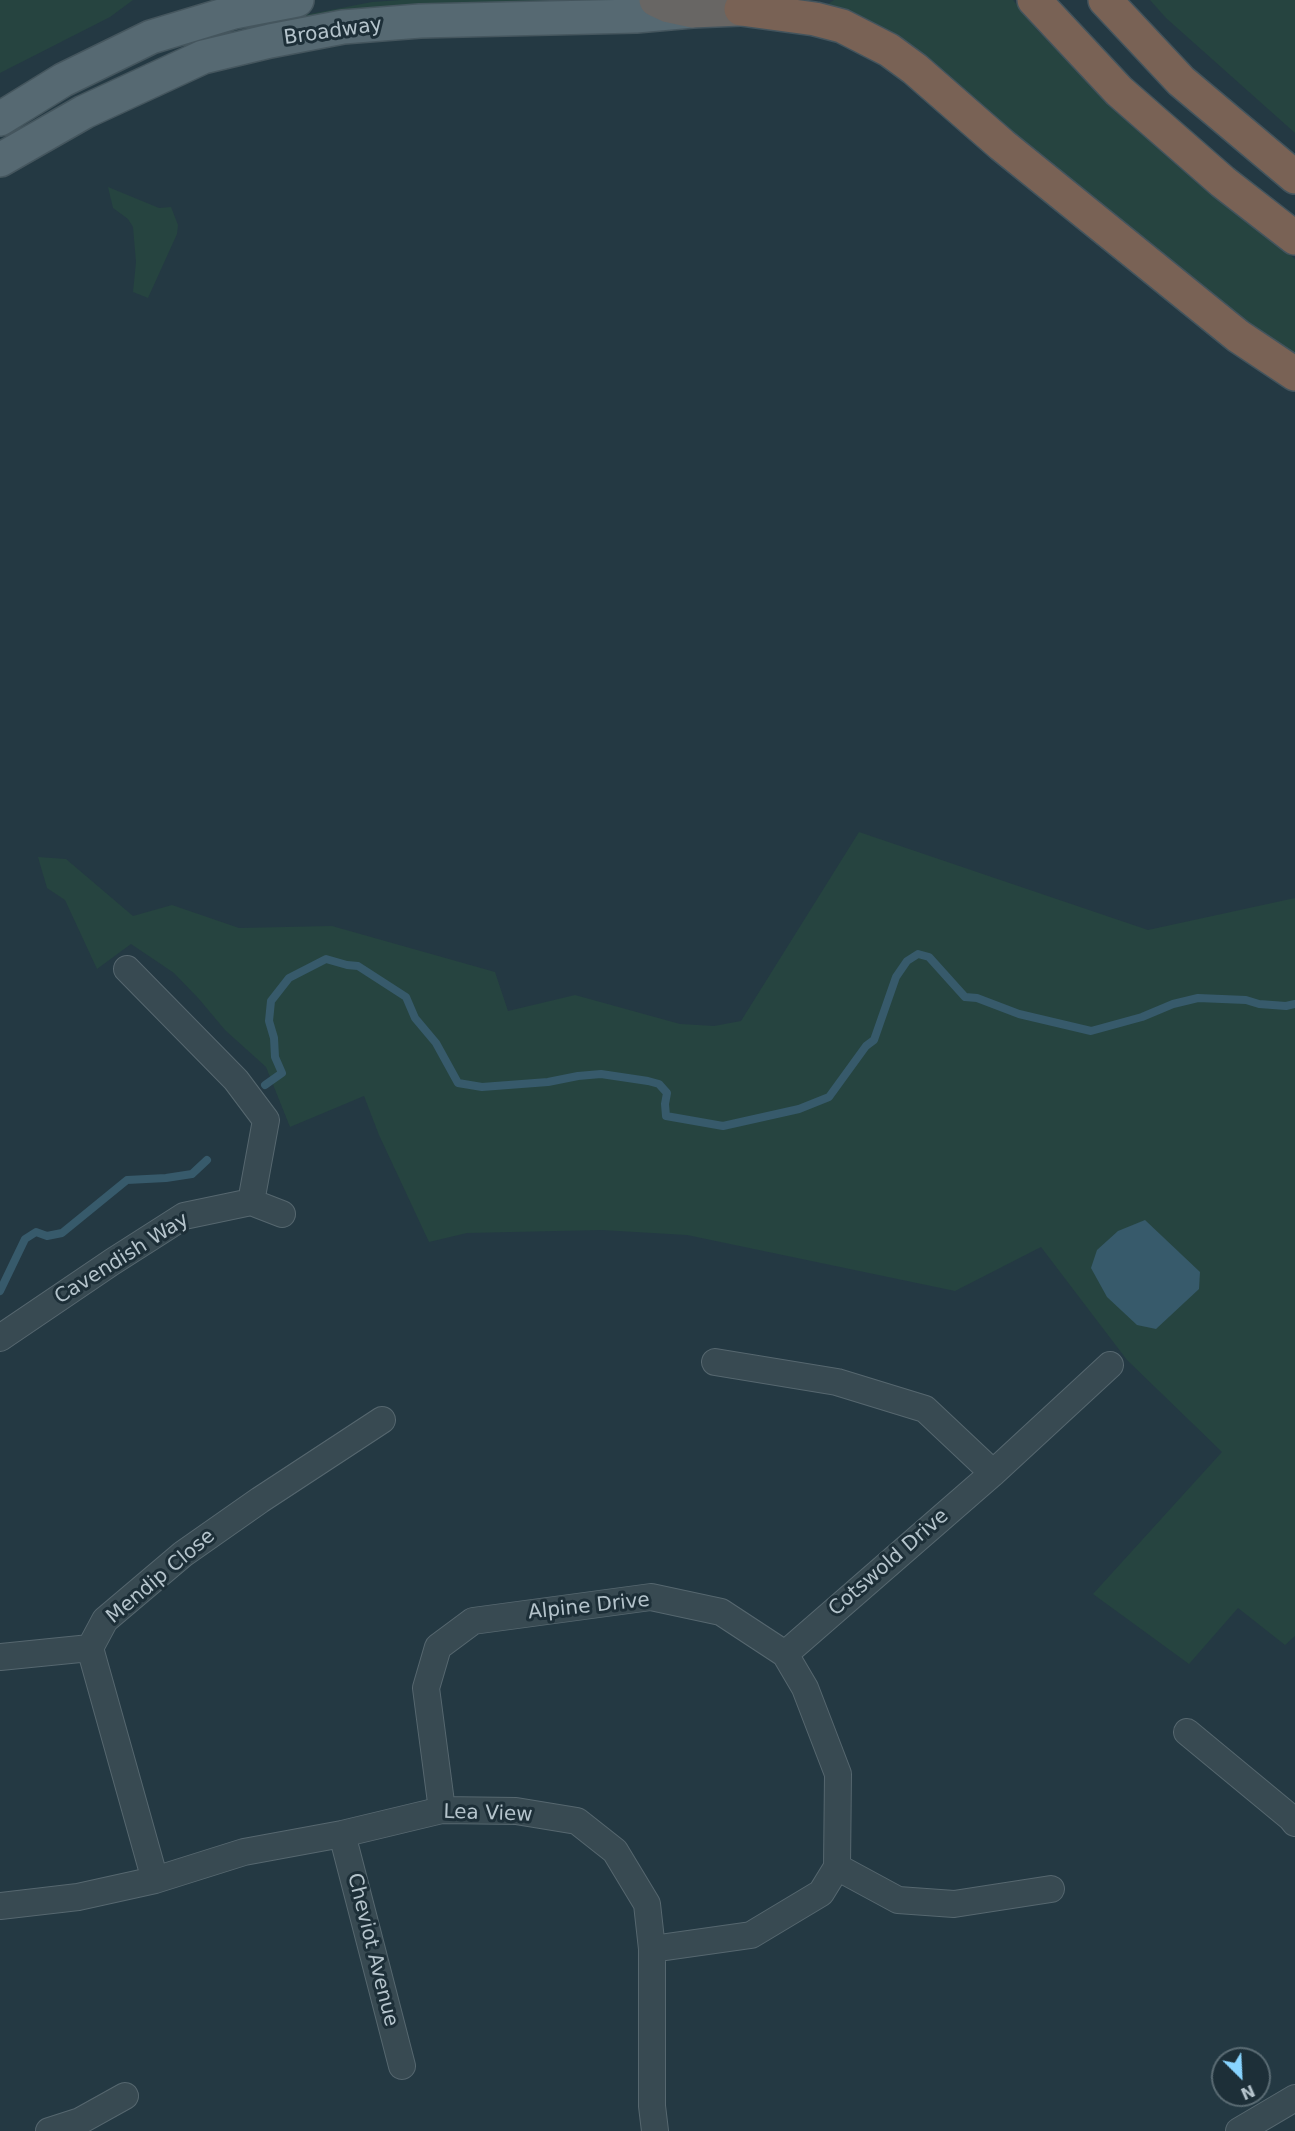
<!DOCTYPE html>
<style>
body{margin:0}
#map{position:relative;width:1295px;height:2131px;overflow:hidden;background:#243943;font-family:"DejaVu Sans",sans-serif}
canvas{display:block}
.north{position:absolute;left:1211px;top:2047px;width:60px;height:60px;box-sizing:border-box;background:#1d2f38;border:2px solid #5a6b73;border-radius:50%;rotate:156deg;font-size:16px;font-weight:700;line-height:24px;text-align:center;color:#b5c4cc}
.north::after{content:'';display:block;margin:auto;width:21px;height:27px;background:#88d4ff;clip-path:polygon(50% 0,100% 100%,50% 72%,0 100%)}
</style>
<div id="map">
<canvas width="1295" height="2131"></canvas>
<div class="north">N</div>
</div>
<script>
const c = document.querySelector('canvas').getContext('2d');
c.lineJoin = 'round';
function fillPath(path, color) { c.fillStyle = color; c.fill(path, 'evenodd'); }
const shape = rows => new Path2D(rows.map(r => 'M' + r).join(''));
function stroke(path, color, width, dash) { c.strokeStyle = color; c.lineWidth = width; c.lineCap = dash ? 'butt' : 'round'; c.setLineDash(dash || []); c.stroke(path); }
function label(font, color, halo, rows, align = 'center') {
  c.font = font + ' "DejaVu Sans",sans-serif'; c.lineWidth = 6; c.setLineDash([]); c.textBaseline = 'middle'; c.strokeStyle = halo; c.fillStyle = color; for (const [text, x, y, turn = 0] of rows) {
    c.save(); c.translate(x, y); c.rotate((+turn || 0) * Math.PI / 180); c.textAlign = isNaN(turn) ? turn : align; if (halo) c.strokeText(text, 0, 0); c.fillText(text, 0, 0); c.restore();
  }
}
fillPath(shape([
 [0,0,133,0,110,17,0,73],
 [401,0,591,0,601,7,374,9,243,27,372,2],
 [834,0,1013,0,1038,31,1147,136,1295,259,1295,357,1230,313,822,8],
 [1150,0,1295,0,1295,133,1166,18],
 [108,187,159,208,171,207,178,225,177,234,148,298,133,292,136,262,133,227,128,219,113,208],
 [859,832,1148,930,1295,898,1295,1636,1285,1645,1238,1608,1189,1664,1093,1594,1222,1452,1127,1360,1041,1247,955,1291,687,1235,602,1230,467,1233,429,1242,379,1135,364,1096,290,1127,266,1067,225,1030,199,999,174,973,131,944,97,969,65,900,47,888,38,857,66,859,133,916,172,905,239,928,332,926,495,972,508,1011,575,995,680,1024,714,1026,741,1021]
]), '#264440');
fillPath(shape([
 [1145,1220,1200,1272,1199,1289,1156,1329,1137,1325,1107,1297,1091,1268,1097,1250,1118,1231]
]), '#375a6b');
stroke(shape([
 [265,1085,282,1073,275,1057,274,1038,269,1021,271,1001,289,978,326,959,347,965,358,966,406,997,415,1018,436,1043,458,1083,482,1087,548,1082,578,1076,601,1074,648,1081,659,1084,667,1093,665,1104,666,1116,723,1126,799,1109,829,1097,866,1046,874,1040,896,977,907,961,918,954,929,957,965,997,977,998,1019,1014,1091,1031,1142,1017,1173,1004,1198,998,1246,1000,1259,1004,1286,1006,1295,1004],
 [0,1291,25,1239,36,1232,47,1236,62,1233,127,1180,166,1178,192,1174,207,1160]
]), '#375a6b', 8);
const minor = shape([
 [251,1202,282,1214],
 [0,1338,112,1262,184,1216,251,1202,266,1120,236,1080,127,969],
 [715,1362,837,1382,925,1409,993,1473],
 [785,1654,993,1473,1110,1365],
 [0,1657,90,1648],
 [1187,1732,1291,1818,1295,1823],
 [442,1810,426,1688,438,1647,473,1621,651,1597,721,1612,785,1654,805,1688,838,1774,837,1867,821,1893,751,1935,652,1949],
 [342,1834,402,2066],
 [837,1867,898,1900,954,1904,1051,1889],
 [155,1880,90,1648,105,1620,183,1554,260,1500,382,1420],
 [0,1906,78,1897,155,1880,244,1852,342,1834,442,1810,516,1811,577,1821,615,1851,647,1904,652,1949,652,2106,655,2131],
 [49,2131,80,2121,125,2096],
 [1239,2131,1295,2098]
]);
const primary = shape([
 [0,119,63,80,151,37,234,12,297,0],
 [0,160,84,112,203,57,270,41,343,27,420,21,636,16,692,11]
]);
const trunk = shape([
 [656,0,669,6,692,11,741,9,769,2]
]);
const motorway = shape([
 [1034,0,1119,91,1223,182,1295,238],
 [1105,0,1181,81,1295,177],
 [741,9,815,19,842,26,889,50,915,69,1002,145,1238,336,1295,374]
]);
stroke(minor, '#56676f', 28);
stroke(primary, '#45565e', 36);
stroke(trunk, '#43545d', 36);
stroke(motorway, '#43545d', 36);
stroke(minor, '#384a52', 26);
stroke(primary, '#566972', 33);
stroke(trunk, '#686664', 33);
stroke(motorway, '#796255', 33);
label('20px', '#b5c4cc', '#1d2f38', [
 ["Broadway",333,32,-8],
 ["Cavendish Way",122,1259,-32],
 ["Cotswold Drive",889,1563,-41],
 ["Mendip Close",161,1577,-40],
 ["Alpine Drive",589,1607,-6],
 ["Lea View",488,1814,2],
 ["Cheviot Avenue",372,1950,76]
]);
</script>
